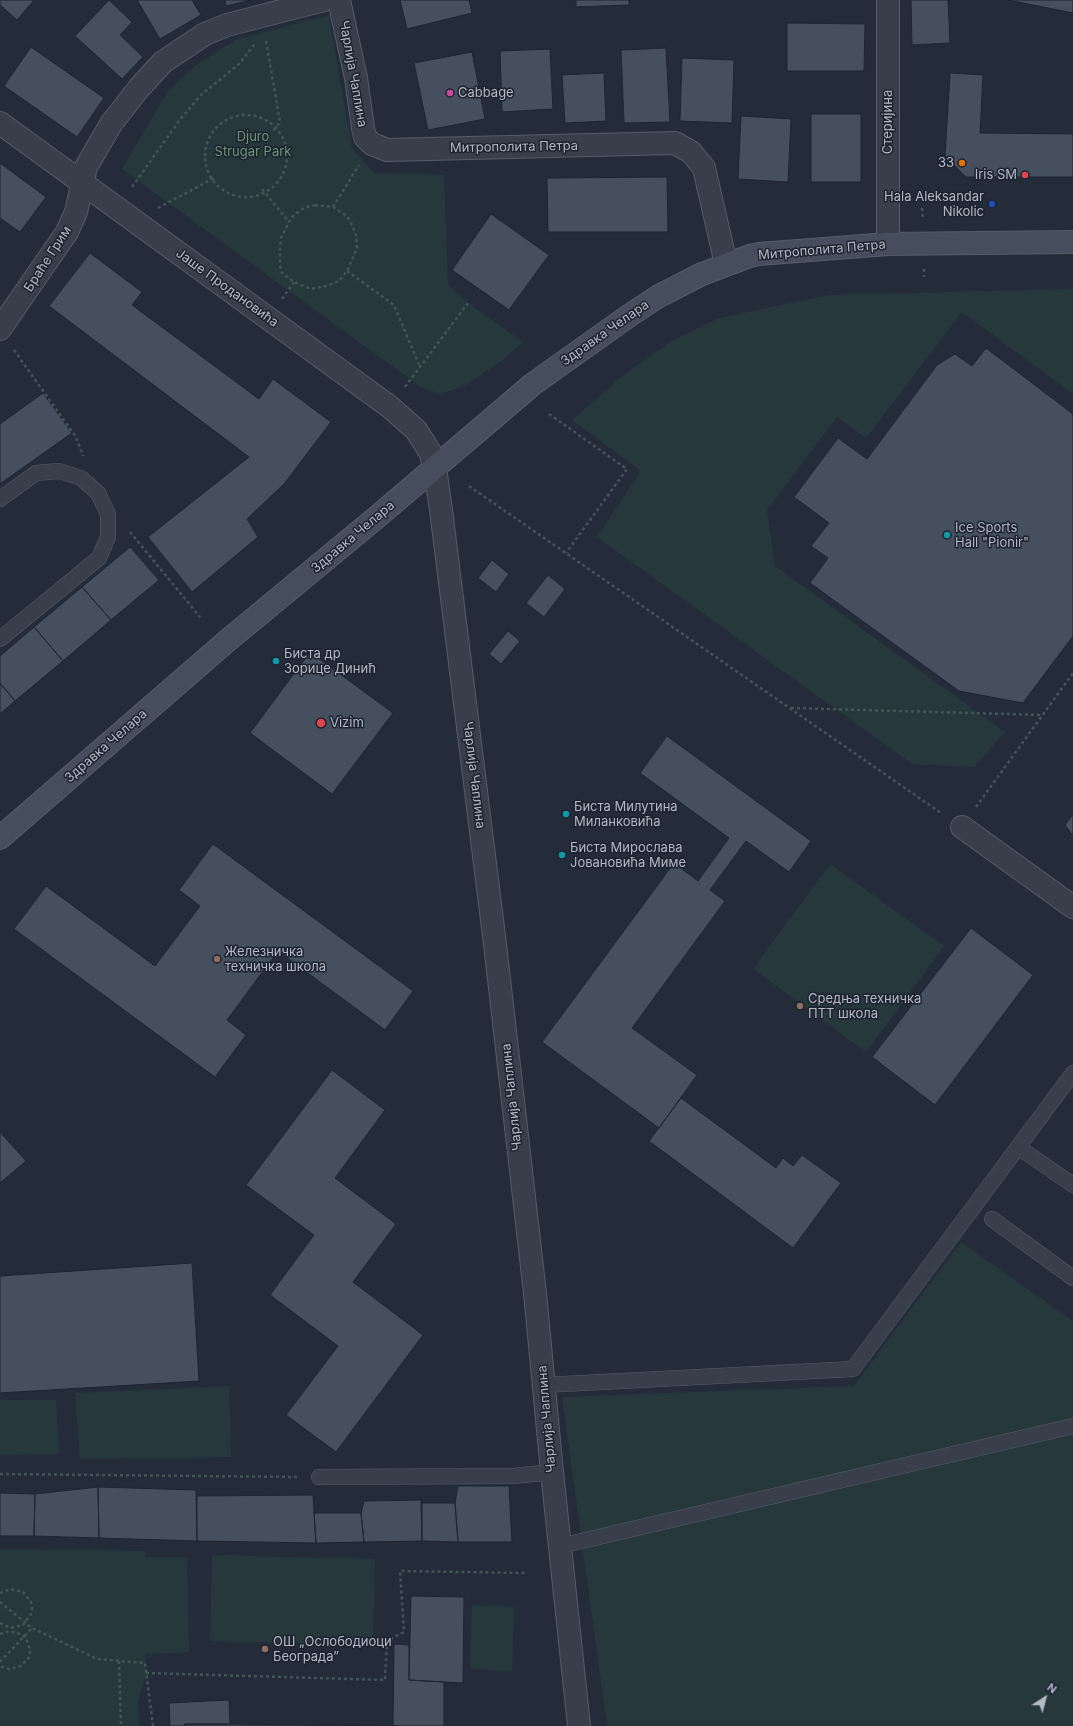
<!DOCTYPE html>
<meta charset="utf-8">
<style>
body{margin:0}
#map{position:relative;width:1073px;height:1726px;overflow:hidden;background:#242c3a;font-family:Inter,sans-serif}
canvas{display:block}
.north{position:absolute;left:1025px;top:1678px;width:40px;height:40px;-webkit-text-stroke:3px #1d232f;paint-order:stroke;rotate:36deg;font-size:11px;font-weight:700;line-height:16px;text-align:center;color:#b3b9c6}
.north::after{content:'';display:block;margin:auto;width:14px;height:18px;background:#b3b9c6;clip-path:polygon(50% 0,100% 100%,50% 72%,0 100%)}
</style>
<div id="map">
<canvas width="1073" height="1726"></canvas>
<div class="north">N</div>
</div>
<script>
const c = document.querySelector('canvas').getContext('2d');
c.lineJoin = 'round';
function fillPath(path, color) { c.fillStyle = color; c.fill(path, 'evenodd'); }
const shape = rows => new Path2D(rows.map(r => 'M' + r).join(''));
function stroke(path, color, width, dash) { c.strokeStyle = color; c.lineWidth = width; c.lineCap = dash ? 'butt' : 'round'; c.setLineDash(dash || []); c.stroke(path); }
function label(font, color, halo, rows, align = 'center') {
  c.font = font + ' Inter,sans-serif'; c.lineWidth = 3; c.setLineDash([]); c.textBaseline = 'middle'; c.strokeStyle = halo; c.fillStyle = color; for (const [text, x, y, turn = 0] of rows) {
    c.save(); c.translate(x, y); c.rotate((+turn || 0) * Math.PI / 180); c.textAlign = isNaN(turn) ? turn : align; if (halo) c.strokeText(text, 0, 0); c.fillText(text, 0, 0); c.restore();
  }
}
fillPath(shape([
 [329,15,352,148,374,173,444,175,448,285,468,303,523,342,504,359,466,385,442,394,422,388,122,169,168,91,195,66,235,40],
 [1073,289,1073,394,962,312,866,438,837,417,767,510,775,566,1005,732,974,767,912,764,597,537,641,471,572,420,625,374,671,341,719,318,829,295],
 [830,864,944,946,866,1052,753,969],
 [961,1242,1073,1321,1073,1726,607,1726,562,1397,854,1386],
 [229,1386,231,1457,80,1459,75,1393],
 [0,1400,56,1400,59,1454,0,1455],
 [0,1549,145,1551,146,1557,187,1557,189,1652,145,1654,146,1673,138,1702,139,1726,0,1726],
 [212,1555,375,1559,373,1645,210,1641],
 [472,1605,514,1607,512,1672,470,1668]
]), '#26383b');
const building = shape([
 [0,0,34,0,17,20,0,5,0,0],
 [109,0,132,22,120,35,143,57,122,79,75,36,109,0],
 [137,0,192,0,201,15,160,39,137,0],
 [225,0,252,0,226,6,225,0],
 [400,0,469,0,472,13,407,29,400,0],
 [576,0,629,0,629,5,576,7,576,0],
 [911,0,948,0,950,43,912,45,911,0],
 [1008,0,1073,0,1073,13,1008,0],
 [787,23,865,24,864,71,787,71,787,23],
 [31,47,104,98,77,137,4,86,31,47],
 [666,48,670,122,624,123,621,50,666,48],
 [550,49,553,109,502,112,500,51,550,49],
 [472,52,485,119,428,130,414,63,472,52],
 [682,58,734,60,732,123,680,121,682,58],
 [604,73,606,121,565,123,562,75,604,73],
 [950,73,983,75,980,133,1073,134,1073,177,966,177,945,156,950,73],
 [811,114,861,114,861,182,811,182,811,114],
 [741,116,791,119,788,182,738,179,741,116],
 [0,163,46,197,20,232,0,218,0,163],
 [667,177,668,232,548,232,547,178,667,177],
 [491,214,549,255,509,310,452,270,491,214],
 [90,253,142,292,132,305,259,399,273,379,331,422,284,484,247,519,258,537,192,592,148,537,249,457,49,306,90,253],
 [986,348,1073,414,1073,636,1023,703,959,691,810,583,828,558,811,546,829,523,794,497,838,438,867,459,937,365,955,354,972,366,986,348],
 [43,393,72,433,0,484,0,424,43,393],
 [130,547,159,580,111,620,82,587,130,547],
 [492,560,509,574,496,592,478,578,492,560],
 [548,575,565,589,544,617,526,603,548,575],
 [82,587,111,620,63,661,34,627,82,587],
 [34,627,63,661,15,701,0,683,0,656,34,627],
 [508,631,520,641,501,664,489,654,508,631],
 [310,652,393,713,332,794,250,733,310,652],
 [0,683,15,701,0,714,0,683],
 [667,736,811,841,789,872,746,841,710,890,725,901,632,1028,697,1075,659,1128,542,1042,674,863,698,881,729,838,640,773,667,736],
 [1073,814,1073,836,1065,825,1073,814],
 [213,844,413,991,385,1030,278,951,227,1020,246,1035,215,1077,14,929,46,886,155,966,200,906,179,890,213,844],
 [971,928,1033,975,935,1105,872,1057,971,928],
 [332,1070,385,1110,335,1178,396,1224,353,1282,423,1335,336,1452,286,1415,338,1346,270,1295,314,1235,246,1185,332,1070],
 [681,1098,776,1168,783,1158,793,1166,802,1155,841,1183,793,1248,649,1141,681,1098],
 [0,1132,26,1161,0,1183,0,1132],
 [192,1263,199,1381,0,1393,0,1276,192,1263],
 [458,1486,509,1486,512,1542,458,1542,455,1503,458,1486],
 [98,1487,99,1538,34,1536,35,1494,98,1487],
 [98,1487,196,1490,197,1541,99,1538,98,1487],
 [0,1493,35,1494,34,1536,0,1536,0,1493],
 [313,1495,316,1543,197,1541,197,1496,313,1495],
 [421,1500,422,1541,364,1542,361,1513,364,1501,421,1500],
 [422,1503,455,1503,458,1542,422,1541,422,1503],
 [314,1513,361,1513,364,1542,316,1543,314,1513],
 [411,1596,464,1597,463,1683,409,1680,411,1596],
 [394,1644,409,1645,409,1680,444,1682,444,1726,393,1726,394,1644],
 [229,1700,230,1724,185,1724,185,1726,170,1726,169,1703,229,1700],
 [185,1724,230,1724,398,1726,185,1726,185,1724]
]);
fillPath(building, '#454f5e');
stroke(building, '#1f2531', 1);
const service = shape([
 [0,499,36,473,59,471,81,478,98,493,108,514,108,537,99,558,0,639],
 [1018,1147,1073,1185],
 [992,1219,1073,1278],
 [544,1385,853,1369,1073,1073],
 [319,1477,514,1476,552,1472],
 [560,1546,1073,1426]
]);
const pedestrian = shape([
 [962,827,1073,907]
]);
const minor = shape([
 [339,0,356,78,363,128,365,137,372,144,387,150,675,143,691,152,704,168,726,264],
 [0,123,390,407,416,430,430,452,435,468,441,510,495,944,535,1293,552,1472,579,1726],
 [888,244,888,0],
 [0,329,67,232,76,212,86,167,111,124,139,88,163,62,205,34,227,25,324,0]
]);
const secondary = shape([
 [0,838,227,641,377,517,533,384,630,315,659,296,702,274,750,256,759,254,888,244,1073,242]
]);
stroke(service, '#565c68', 16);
stroke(pedestrian, '#565c68', 24);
stroke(minor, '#565c68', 24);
stroke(secondary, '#565c68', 24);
stroke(shape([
 [266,41,280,122,273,131],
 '205 156a41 41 0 1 1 82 0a41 41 0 1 1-82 0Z',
 [132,187,179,121,200,96,239,64,254,45],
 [262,189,289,222],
 [315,205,333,207,347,216,351,223,356,235,357,248,347,271,339,281,326,286,311,289,294,282,282,273,280,265,280,249,281,238,289,222,294,215,304,208,315,205],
 [333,207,359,165],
 [158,208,216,177],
 [922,208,923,219],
 [924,269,924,277],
 [347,271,394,305,420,367],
 [282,299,294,282],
 [14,350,76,437,83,456],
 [405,387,468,303],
 [549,414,627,469,566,553],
 [469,486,941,813],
 [130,532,200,617],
 [791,708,1042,715],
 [976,807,1073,673],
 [0,1474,299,1477],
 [0,1593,10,1589,23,1592,31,1602,32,1608,31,1614,23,1625,11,1628,0,1623],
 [0,1602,32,1628,97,1659,145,1663,153,1726],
 [0,1634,9,1631,21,1634,26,1638,30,1650,30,1656,21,1666,9,1669,0,1666],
 [119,1661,121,1726],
 [0,1662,32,1628],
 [146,1673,385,1680,387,1641,404,1632,400,1571,526,1573]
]), '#445558', 2.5, [3, 3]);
stroke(service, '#383e4a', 15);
stroke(pedestrian, '#383e4a', 22);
stroke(minor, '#383e4a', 22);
stroke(secondary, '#464d5d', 22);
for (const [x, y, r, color] of [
 [450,93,4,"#d1479c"],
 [962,163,4,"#e8710a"],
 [1025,175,4,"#e0444e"],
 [992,204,4,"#1a4fb4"],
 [947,535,4,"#0f9aa8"],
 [276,661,4,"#0f9aa8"],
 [321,723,5,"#e0444e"],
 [566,814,4,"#0f9aa8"],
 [562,855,4,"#0f9aa8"],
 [217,959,4,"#8d6e63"],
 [800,1006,4,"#8d6e63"],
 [265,1649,4,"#8d6e63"]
]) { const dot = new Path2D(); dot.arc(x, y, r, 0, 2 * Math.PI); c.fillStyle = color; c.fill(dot); stroke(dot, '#1d232f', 1.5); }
label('13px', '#b3b9c6', '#1d232f', [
 ["Чарлија Чаплина",353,74,80],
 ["Стеријина",888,122,-90],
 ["Митрополита Петра",514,147,-1],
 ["Митрополита Петра",822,250,-5],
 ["Браће Грим",48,259,-57],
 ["Јаше Продановића",227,288,36],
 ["Здравка Челара",605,333,-35],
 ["Здравка Челара",353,537,-40],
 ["Здравка Челара",106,746,-41],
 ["Чарлија Чаплина",474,775,83],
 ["Чарлија Чаплина",512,1097,-96],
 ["Чарлија Чаплина",547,1419,-95]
]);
label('13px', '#b3b9c6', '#1d232f', [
 ["Cabbage",458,93],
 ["33",954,163,"right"],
 ["Iris SM",1017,175,"right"],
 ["Hala Aleksandar",984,197,"right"],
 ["Nikolic",984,212,"right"],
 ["Ice Sports",955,528],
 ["Hall \"Pionir\"",955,543],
 ["Биста др",284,654],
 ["Зорице Динић",284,669],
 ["Vizim",330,723],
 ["Биста Милутина",574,807],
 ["Миланковића",574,822],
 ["Биста Мирослава",570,848],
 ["Јовановића Миме",570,863],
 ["Железничка",225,952],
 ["техничка школа",225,967],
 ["Средња техничка",808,999],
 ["ПТТ школа",808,1014],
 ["ОШ „Ослободиоци",273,1642],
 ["Београда”",273,1657]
], 'left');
label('13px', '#6b9677', '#1d232f', [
 ["Djuro",253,137],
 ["Strugar Park",253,152]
]);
</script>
